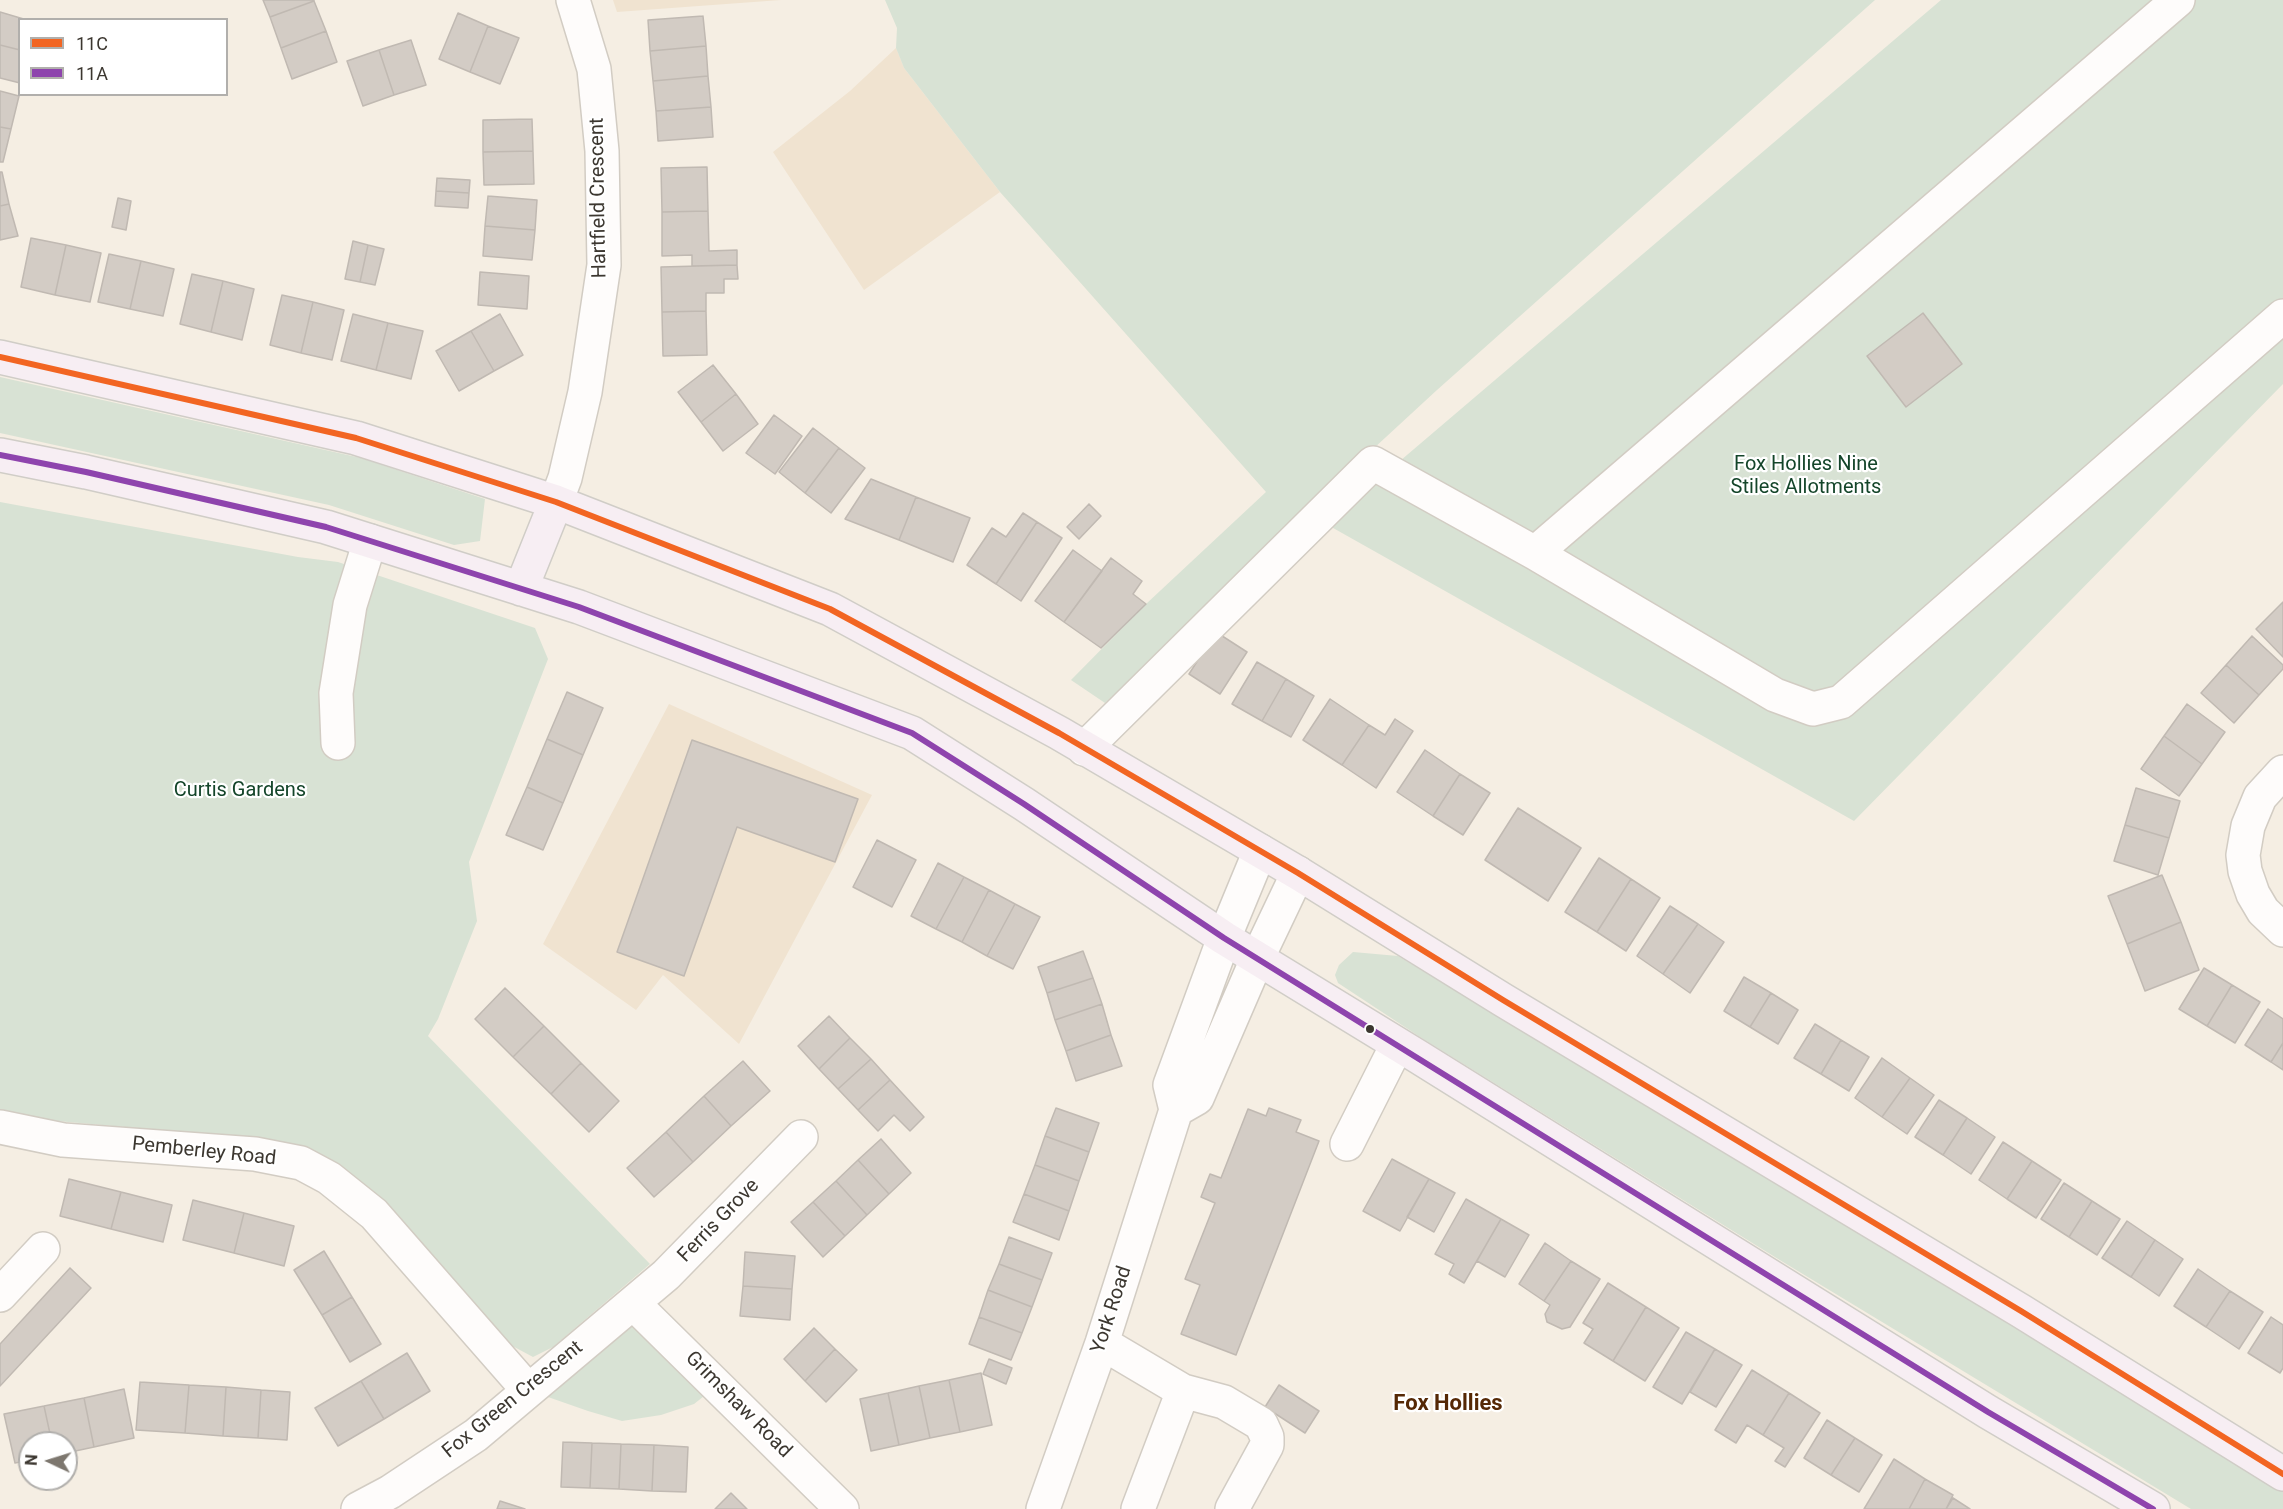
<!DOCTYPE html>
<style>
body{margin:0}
#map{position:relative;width:2283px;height:1509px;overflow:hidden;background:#f5eee3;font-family:Roboto,sans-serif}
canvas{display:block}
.legend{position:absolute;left:18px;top:18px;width:210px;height:78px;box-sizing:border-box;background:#fff;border:2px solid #b1afac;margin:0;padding:8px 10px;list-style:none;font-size:18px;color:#3c3730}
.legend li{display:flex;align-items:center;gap:12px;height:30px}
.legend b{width:30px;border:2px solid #b1afac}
.north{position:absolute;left:18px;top:1431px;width:60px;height:60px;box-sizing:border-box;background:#fff;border:2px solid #b1afac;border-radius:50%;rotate:274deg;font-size:16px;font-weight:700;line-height:24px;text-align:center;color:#3c3730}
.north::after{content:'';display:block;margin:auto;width:21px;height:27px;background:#7d776f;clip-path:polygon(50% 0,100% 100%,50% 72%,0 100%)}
</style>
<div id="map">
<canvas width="2283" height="1509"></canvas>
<ul class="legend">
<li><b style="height:8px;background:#f26522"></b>11C</li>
<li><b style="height:8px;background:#8e44ad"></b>11A</li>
</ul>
<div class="north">N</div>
</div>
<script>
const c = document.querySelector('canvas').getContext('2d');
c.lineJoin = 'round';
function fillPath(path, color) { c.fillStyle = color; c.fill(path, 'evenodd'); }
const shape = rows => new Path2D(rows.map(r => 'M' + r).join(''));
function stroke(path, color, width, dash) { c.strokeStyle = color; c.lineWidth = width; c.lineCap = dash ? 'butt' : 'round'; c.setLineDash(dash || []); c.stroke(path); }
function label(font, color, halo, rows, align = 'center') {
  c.font = font + ' Roboto,sans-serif'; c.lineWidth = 4.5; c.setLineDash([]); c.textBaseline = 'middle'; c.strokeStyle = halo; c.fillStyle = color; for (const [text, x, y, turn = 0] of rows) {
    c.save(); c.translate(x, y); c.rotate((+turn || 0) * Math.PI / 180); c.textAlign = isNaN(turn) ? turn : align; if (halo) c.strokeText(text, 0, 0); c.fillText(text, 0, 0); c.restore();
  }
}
fillPath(shape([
 [613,0,781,0,617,12],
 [896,48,904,68,1000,192,864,290,773,152,850,91],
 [669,704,872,795,739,1044,663,975,636,1010,543,944]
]), '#f0e3d0');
fillPath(shape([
 [885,0,1875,0,1437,390,1322,496,1281,541,1105,703,1071,680,1146,604,1266,492,1000,192,904,68,896,48,897,28],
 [1941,0,2283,0,2283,384,1854,821,1326,524],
 [0,377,361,458,485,499,480,541,454,545,329,505,0,433],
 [0,502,298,557,338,562,535,628,548,659,469,862,477,921,438,1019,428,1036,650,1264,553,1347,533,1357,505,1342,261,1139,0,1116],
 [1353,952,1398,956,1795,1194,2283,1491,2283,1509,2191,1509,1783,1262,1420,1037,1338,983,1335,975,1339,965],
 [633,1303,718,1385,694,1404,661,1415,622,1421,588,1411,528,1390]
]), '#d8e2d4');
const building = shape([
 [263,0,314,0,314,1,270,17,263,0],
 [314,1,326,31,281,48,270,17,314,1],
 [0,12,27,20,20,20,20,50,0,45,0,12],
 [458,13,488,26,470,72,439,59,458,13],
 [703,16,706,46,650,51,648,20,703,16],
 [488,26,519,38,500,84,470,72,488,26],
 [326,31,337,62,292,79,281,48,326,31],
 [411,40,426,85,394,95,379,50,411,40],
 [0,45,20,50,20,83,0,78,0,45],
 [706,46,708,76,653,81,650,51,706,46],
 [379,50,394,95,363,106,347,61,379,50],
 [708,76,711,107,656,111,653,81,708,76],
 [0,91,19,96,11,129,0,127,0,91],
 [711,107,713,137,658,141,656,111,711,107],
 [532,119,533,151,483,152,483,120,532,119],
 [0,127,11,129,3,162,0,162,0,127],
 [533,151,534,184,484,185,483,152,533,151],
 [707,167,708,211,662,212,661,168,707,167],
 [0,172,2,172,9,204,0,206,0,172],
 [437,178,470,180,469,193,436,191,437,178],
 [436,191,469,193,468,208,435,206,436,191],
 [488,196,537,200,535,230,485,226,488,196],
 [118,198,131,201,126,230,112,227,118,198],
 [9,204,18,236,0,240,0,206,9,204],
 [708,211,709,251,737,250,737,265,692,266,692,255,662,256,662,212,708,211],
 [485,226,535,230,532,260,483,256,485,226],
 [31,238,66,245,55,295,21,287,31,238],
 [353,241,368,245,360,282,345,279,353,241],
 [66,245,101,253,90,302,55,295,66,245],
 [368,245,384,249,375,285,360,282,368,245],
 [109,254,141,261,130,309,98,302,109,254],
 [141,261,174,269,163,316,130,309,141,261],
 [737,265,738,279,724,279,724,293,706,293,706,311,662,312,661,267,737,265],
 [480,272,529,276,527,309,478,305,480,272],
 [192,274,223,281,211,332,180,324,192,274],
 [223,281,254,289,242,340,211,332,223,281],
 [282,295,313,302,301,353,270,345,282,295],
 [313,302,344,310,332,360,301,353,313,302],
 [706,311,707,355,663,356,662,312,706,311],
 [1923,313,1962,364,1906,407,1867,356,1923,313],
 [353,314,388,323,376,370,341,361,353,314],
 [500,314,523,355,494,371,471,331,500,314],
 [388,323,423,331,411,379,376,370,388,323],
 [471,331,494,371,459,391,436,351,471,331],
 [713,365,736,394,701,422,678,392,713,365],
 [736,394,758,424,723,451,701,422,736,394],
 [774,415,802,436,775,474,746,453,774,415],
 [813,428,839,448,805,493,779,472,813,428],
 [839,448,865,468,831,513,805,493,839,448],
 [871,479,916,497,899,540,845,519,871,479],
 [916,497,970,518,953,562,899,540,916,497],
 [1089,504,1101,516,1079,539,1067,527,1089,504],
 [1023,513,1037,522,996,584,967,565,992,528,1006,537,1023,513],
 [1037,522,1062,538,1021,601,996,584,1037,522],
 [1073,550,1102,571,1064,622,1035,601,1073,550],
 [1111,558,1142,581,1133,594,1146,604,1101,648,1064,622,1111,558],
 [2283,602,2283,657,2256,629,2283,602],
 [1216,632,1247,652,1220,694,1189,674,1216,632],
 [2252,636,2283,665,2283,669,2259,695,2226,665,2252,636],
 [1257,662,1286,679,1262,721,1232,704,1257,662],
 [2226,665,2259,695,2234,723,2201,693,2226,665],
 [1286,679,1314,696,1291,737,1262,721,1286,679],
 [567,692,603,708,583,755,547,739,567,692],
 [1330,699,1369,725,1342,765,1303,740,1330,699],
 [2187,704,2225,732,2202,764,2164,736,2187,704],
 [1395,719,1413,731,1376,788,1342,765,1369,725,1385,735,1395,719],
 [2164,736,2202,764,2179,796,2141,769,2164,736],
 [547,739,583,755,563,803,527,787,547,739],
 [692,740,858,799,835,862,737,827,684,976,617,952,692,740],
 [1425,750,1460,774,1433,816,1397,792,1425,750],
 [1460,774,1490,793,1463,835,1433,816,1460,774],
 [527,787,563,803,543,850,506,835,527,787],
 [2136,788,2180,801,2169,838,2125,825,2136,788],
 [1518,808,1581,848,1548,901,1485,860,1518,808],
 [2125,825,2169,838,2158,875,2114,861,2125,825],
 [877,840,916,860,892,907,853,887,877,840],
 [1599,858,1631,879,1597,932,1565,912,1599,858],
 [938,863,964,877,936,929,911,916,938,863],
 [2162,875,2181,922,2127,944,2108,896,2162,875],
 [964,877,989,890,962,942,936,929,964,877],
 [1631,879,1660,898,1626,951,1597,932,1631,879],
 [989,890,1015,904,987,956,962,942,989,890],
 [1015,904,1040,917,1013,969,987,956,1015,904],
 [1670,906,1698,924,1663,974,1637,956,1670,906],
 [2181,922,2199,970,2145,991,2127,944,2181,922],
 [1698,924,1724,942,1690,993,1663,974,1698,924],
 [1083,951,1093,978,1047,993,1038,967,1083,951],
 [2204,968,2232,985,2207,1026,2179,1009,2204,968],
 [1744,977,1771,993,1750,1027,1724,1011,1744,977],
 [1093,978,1102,1004,1055,1020,1047,993,1093,978],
 [2232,985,2260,1002,2235,1043,2207,1026,2232,985],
 [505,988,544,1026,513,1057,475,1019,505,988],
 [1771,993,1798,1010,1778,1044,1750,1027,1771,993],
 [1102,1004,1111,1035,1066,1051,1055,1020,1102,1004],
 [2268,1009,2283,1019,2283,1043,2271,1062,2245,1045,2268,1009],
 [829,1016,850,1038,819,1069,798,1046,829,1016],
 [1815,1024,1841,1040,1821,1074,1794,1058,1815,1024],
 [544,1026,581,1063,551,1094,513,1057,544,1026],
 [1111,1035,1122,1066,1076,1081,1066,1051,1111,1035],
 [850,1038,871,1059,838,1089,819,1069,850,1038],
 [1841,1040,1869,1057,1849,1091,1821,1074,1841,1040],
 [2283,1043,2283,1070,2271,1062,2283,1043],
 [1882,1058,1910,1078,1882,1117,1855,1098,1882,1058],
 [871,1059,890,1080,858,1110,838,1089,871,1059],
 [743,1061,770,1091,731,1126,704,1096,743,1061],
 [581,1063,619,1101,589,1132,551,1094,581,1063],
 [1910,1078,1934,1095,1907,1134,1882,1117,1910,1078],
 [890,1080,924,1117,910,1131,894,1115,878,1131,858,1110,890,1080],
 [704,1096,731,1126,693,1162,666,1132,704,1096],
 [1939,1100,1967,1118,1943,1155,1915,1137,1939,1100],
 [1056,1108,1099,1123,1089,1152,1045,1136,1056,1108],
 [1269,1108,1301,1120,1296,1132,1319,1141,1236,1355,1181,1334,1200,1285,1185,1279,1215,1203,1201,1197,1210,1174,1221,1178,1248,1109,1266,1116,1269,1108],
 [1967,1118,1995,1137,1971,1174,1943,1155,1967,1118],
 [666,1132,693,1162,654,1197,627,1168,666,1132],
 [1045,1136,1089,1152,1079,1181,1035,1165,1045,1136],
 [881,1139,911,1173,889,1194,858,1160,881,1139],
 [2003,1142,2032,1161,2007,1199,1979,1180,2003,1142],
 [1392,1159,1429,1179,1400,1231,1363,1211,1392,1159],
 [858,1160,889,1194,867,1215,836,1181,858,1160],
 [2032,1161,2061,1180,2036,1218,2007,1199,2032,1161],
 [1035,1165,1079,1181,1069,1211,1024,1194,1035,1165],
 [69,1179,121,1192,111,1229,60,1216,69,1179],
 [1429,1179,1455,1193,1434,1232,1407,1217,1429,1179],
 [836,1181,867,1215,845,1236,813,1202,836,1181],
 [2064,1183,2092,1201,2069,1237,2041,1219,2064,1183],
 [121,1192,172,1205,163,1242,111,1229,121,1192],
 [1024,1194,1069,1211,1059,1240,1013,1222,1024,1194],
 [1466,1199,1501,1219,1464,1283,1449,1274,1454,1264,1435,1254,1466,1199],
 [193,1200,244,1213,234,1253,183,1240,193,1200],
 [2092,1201,2120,1219,2097,1255,2069,1237,2092,1201],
 [813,1202,845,1236,823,1257,791,1222,813,1202],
 [244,1213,294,1226,284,1266,234,1253,244,1213],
 [1501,1219,1529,1235,1505,1277,1477,1261,1501,1219],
 [2127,1221,2155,1240,2131,1277,2102,1258,2127,1221],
 [1009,1237,1052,1253,1042,1280,999,1264,1009,1237],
 [2155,1240,2183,1259,2159,1296,2131,1277,2155,1240],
 [1545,1243,1571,1261,1544,1301,1519,1284,1545,1243],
 [324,1251,352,1297,322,1315,294,1270,324,1251],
 [745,1252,795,1256,792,1289,743,1286,745,1252],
 [1571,1261,1600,1279,1570,1327,1562,1329,1547,1322,1545,1314,1550,1305,1544,1301,1571,1261],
 [999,1264,1042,1280,1032,1307,988,1290,999,1264],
 [70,1268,91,1288,0,1386,0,1344,70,1268],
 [2198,1269,2230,1291,2206,1327,2174,1306,2198,1269],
 [1608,1283,1646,1307,1613,1361,1584,1343,1593,1329,1583,1323,1608,1283],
 [743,1286,792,1289,790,1320,740,1316,743,1286],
 [988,1290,1032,1307,1022,1333,979,1317,988,1290],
 [2230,1291,2263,1312,2239,1349,2206,1327,2230,1291],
 [352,1297,381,1344,350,1362,322,1315,352,1297],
 [1646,1307,1679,1328,1645,1381,1613,1361,1646,1307],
 [979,1317,1022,1333,1011,1360,969,1344,979,1317],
 [2271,1317,2283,1325,2283,1368,2280,1373,2248,1353,2271,1317],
 [814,1328,835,1349,805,1381,784,1359,814,1328],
 [1686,1332,1715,1349,1682,1404,1653,1387,1686,1332],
 [835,1349,857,1370,826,1402,805,1381,835,1349],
 [1715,1349,1742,1365,1716,1407,1690,1392,1715,1349],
 [407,1353,430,1391,384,1419,361,1381,407,1353],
 [989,1359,1012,1368,1006,1384,983,1374,989,1359],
 [1752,1370,1789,1393,1763,1435,1747,1425,1736,1443,1715,1430,1752,1370],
 [981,1373,992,1425,960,1432,949,1380,981,1373],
 [949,1380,960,1432,930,1438,919,1386,949,1380],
 [361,1381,384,1419,338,1446,315,1408,361,1381],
 [140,1382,189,1385,185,1433,136,1430,140,1382],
 [189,1385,226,1387,223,1436,185,1433,189,1385],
 [1279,1385,1319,1411,1305,1433,1265,1407,1279,1385],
 [919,1386,930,1438,899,1445,888,1393,919,1386],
 [226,1387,261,1390,258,1438,223,1436,226,1387],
 [124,1389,134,1438,94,1447,84,1398,124,1389],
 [261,1390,290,1392,287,1440,258,1438,261,1390],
 [888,1393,899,1445,871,1451,860,1399,888,1393],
 [1789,1393,1820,1413,1785,1467,1775,1461,1784,1448,1763,1435,1789,1393],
 [84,1398,94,1447,66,1453,66,1443,52,1443,44,1406,84,1398],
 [44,1406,52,1443,30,1443,30,1460,15,1463,4,1414,44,1406],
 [1827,1420,1855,1438,1831,1475,1804,1458,1827,1420],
 [1855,1438,1882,1455,1859,1492,1831,1475,1855,1438],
 [563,1442,592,1443,590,1488,561,1487,563,1442],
 [592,1443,621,1444,619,1489,590,1488,592,1443],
 [621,1444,654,1445,652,1491,619,1489,621,1444],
 [654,1445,688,1447,686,1492,652,1491,654,1445],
 [1894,1459,1925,1479,1909,1509,1864,1509,1894,1459],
 [1925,1479,1953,1495,1946,1509,1909,1509,1925,1479],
 [731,1493,747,1509,715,1509,731,1493],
 [1953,1498,1970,1509,1946,1509,1953,1498],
 [500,1501,525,1509,497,1509,500,1501]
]);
fillPath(building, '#d3ccc5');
stroke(building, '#c0b9b2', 1.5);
const minor = shape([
 [556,502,565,478,585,392,604,265,602,151,594,69,573,0],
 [1535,553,2178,0],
 [338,743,336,693,350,605,370,541],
 [1084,749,1373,463,1535,553,1775,695,1813,709,1841,702,2283,316],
 [2283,772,2260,797,2248,826,2243,855,2245,871,2253,894,2263,911,2283,930],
 [1176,1110,1197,1098,1258,957,1298,873],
 [0,1127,63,1140,255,1154,301,1163,329,1178,374,1214,528,1390],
 [1347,1144,1397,1045],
 [0,1295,43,1249],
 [633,1303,842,1509],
 [1102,1343,1183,1391,1224,1402,1261,1424,1267,1437,1267,1445,1232,1509],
 [358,1509,390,1492,476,1435,666,1275,801,1137],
 [1043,1509,1102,1343,1176,1110,1170,1085,1224,938,1260,851],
 [1138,1509,1183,1391]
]);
const major = shape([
 [0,357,356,438,556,502,830,609,1059,733,1298,873,1503,1000,2021,1311,2283,1474],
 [0,455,86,472,326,527,579,607,912,733,1024,804,1224,938,1417,1056,1988,1412,2153,1509],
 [521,589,556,502]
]);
stroke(minor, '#d2ccc3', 36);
stroke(major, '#d0cdc7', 36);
stroke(minor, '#fefcfb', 33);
stroke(major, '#f7eef3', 33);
stroke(shape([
 [0,357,356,438,556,502,830,609,1059,733,1298,873,1503,1000,2021,1311,2283,1474]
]), '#f26522', 6);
stroke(shape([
 [0,455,86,472,326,527,579,607,912,733,1024,804,1224,938,1988,1412,2153,1509]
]), '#8e44ad', 6);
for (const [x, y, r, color] of [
 [1370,1029,5,"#3c3730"]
]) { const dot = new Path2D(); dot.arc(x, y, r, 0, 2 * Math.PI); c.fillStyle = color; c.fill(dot); stroke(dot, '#fff', 2); }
label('20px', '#3c3730', '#fff', [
 ["Hartfield Crescent",599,198,-91],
 ["Pemberley Road",204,1152,6],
 ["Ferris Grove",719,1221,-46],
 ["York Road",1112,1310,-72],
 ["Fox Green Crescent",513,1400,-39],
 ["Grimshaw Road",738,1405,45]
]);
label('20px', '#14452a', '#fff', [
 ["Fox Hollies Nine",1806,465],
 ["Stiles Allotments",1806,488],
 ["Curtis Gardens",240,791]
]);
label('bold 22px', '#552805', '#fff', [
 ["Fox Hollies",1448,1404]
]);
</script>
